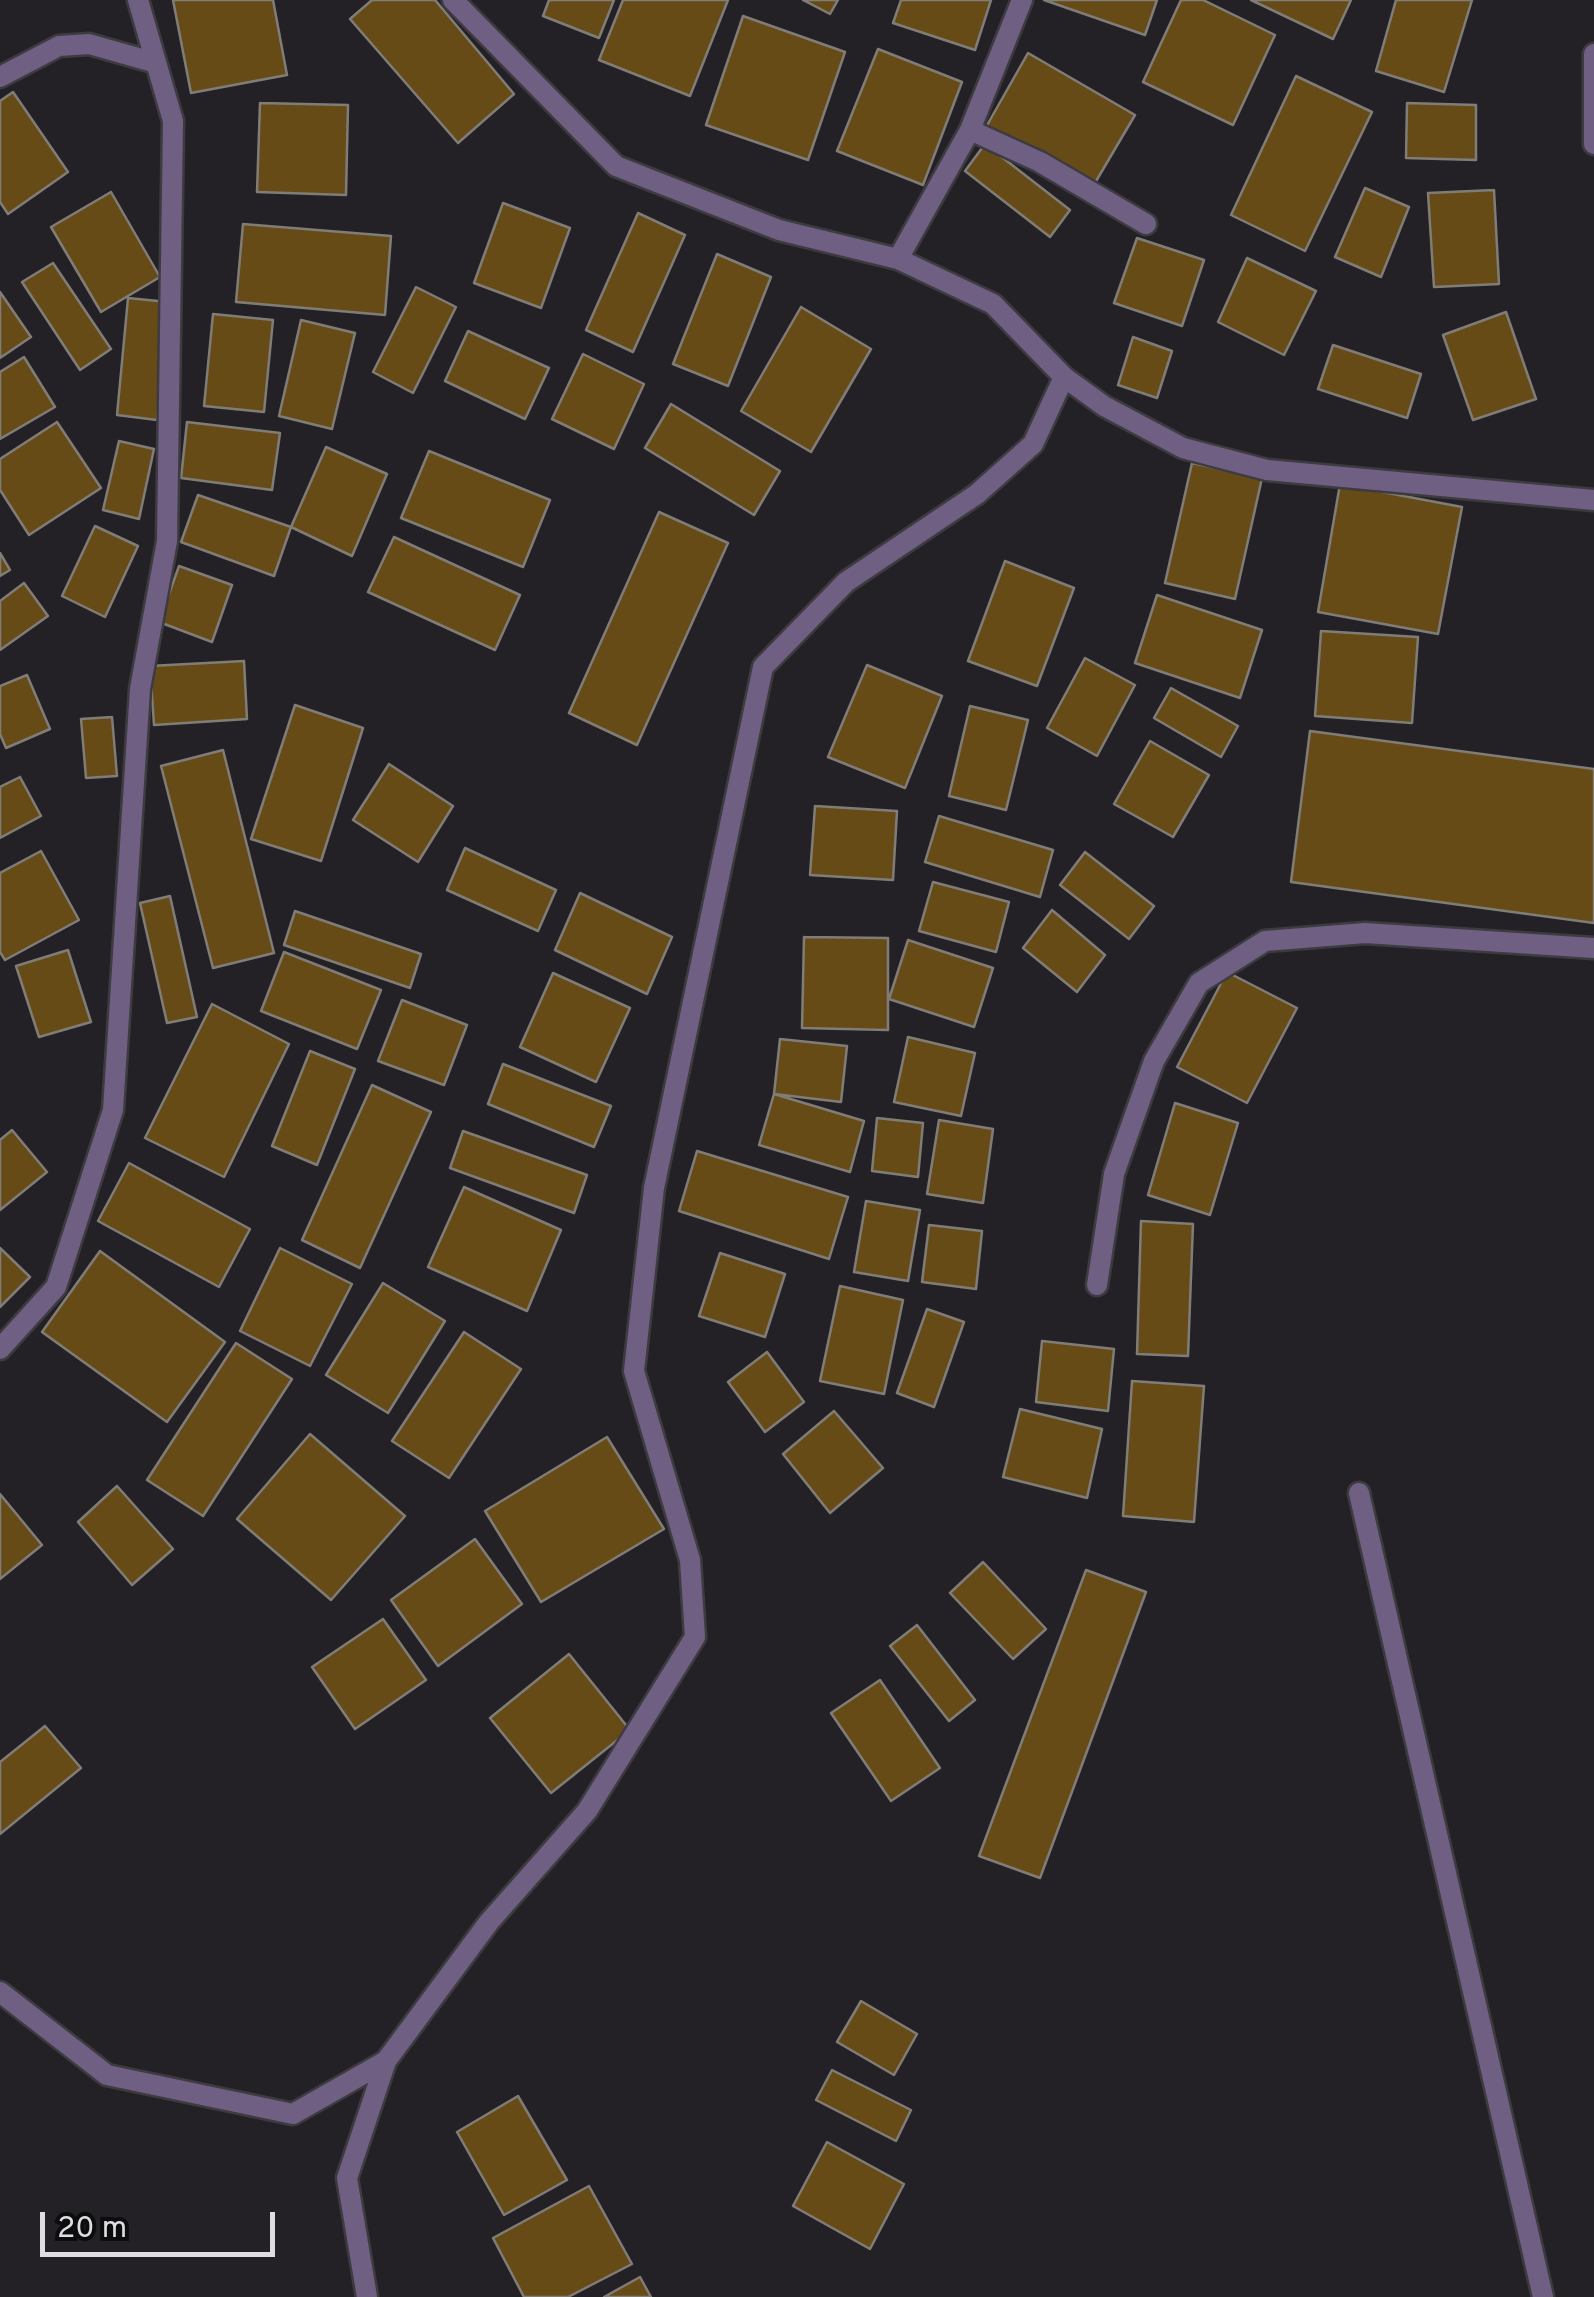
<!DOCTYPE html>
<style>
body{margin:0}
#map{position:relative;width:1594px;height:2297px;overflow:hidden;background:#232126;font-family:Overpass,sans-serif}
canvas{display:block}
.scale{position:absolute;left:40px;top:2212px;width:235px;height:45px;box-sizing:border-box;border:5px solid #dedde0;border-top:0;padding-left:12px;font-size:30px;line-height:35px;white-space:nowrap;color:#dedde0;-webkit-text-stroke:8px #0c0b0d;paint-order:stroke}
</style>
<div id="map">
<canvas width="1594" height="2297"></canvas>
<div class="scale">20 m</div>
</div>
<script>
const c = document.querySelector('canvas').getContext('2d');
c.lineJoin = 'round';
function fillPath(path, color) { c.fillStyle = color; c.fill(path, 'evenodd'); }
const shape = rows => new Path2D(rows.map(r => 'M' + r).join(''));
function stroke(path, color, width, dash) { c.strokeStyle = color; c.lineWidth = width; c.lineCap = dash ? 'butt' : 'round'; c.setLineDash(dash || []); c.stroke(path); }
const building = shape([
 [173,0,273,0,287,75,191,93,173,0],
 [372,0,435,0,514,94,458,143,350,19,372,0],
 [549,0,614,0,599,38,543,16,549,0],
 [623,0,728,0,690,96,599,60,623,0],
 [803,0,838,0,830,14,803,0],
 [901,0,991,0,975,50,893,23,901,0],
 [1044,0,1157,0,1145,35,1044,0],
 [1181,0,1203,0,1275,35,1233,125,1143,82,1181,0],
 [1251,0,1351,0,1333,39,1251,0],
 [1396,0,1472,0,1444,92,1376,71,1396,0],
 [743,16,845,52,808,160,706,125,743,16],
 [878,49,962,82,923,185,837,151,878,49],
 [1028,53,1135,115,1092,188,986,127,1028,53],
 [1296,76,1372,112,1305,251,1231,215,1296,76],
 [13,92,68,172,8,214,0,202,0,101,13,92],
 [260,103,348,105,346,195,257,192,260,103],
 [1407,103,1476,105,1476,160,1406,158,1407,103],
 [985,144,1070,210,1050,237,965,171,985,144],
 [1365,188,1409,207,1381,277,1335,257,1365,188],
 [1494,190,1499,284,1434,287,1428,193,1494,190],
 [111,192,160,277,101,312,51,227,111,192],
 [503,203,570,228,541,308,474,283,503,203],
 [638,213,685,235,633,352,586,330,638,213],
 [243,224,391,236,385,315,236,302,243,224],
 [1137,238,1204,260,1182,326,1114,303,1137,238],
 [717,254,771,277,728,386,673,364,717,254],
 [1247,258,1316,291,1284,355,1218,322,1247,258],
 [53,263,111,349,80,370,22,282,53,263],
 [416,287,456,307,413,393,373,372,416,287],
 [0,292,31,337,0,358,0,292],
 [128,298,168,302,157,420,117,415,128,298],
 [801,307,871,349,811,452,741,411,801,307],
 [1506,312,1536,399,1473,420,1443,335,1506,312],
 [213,314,273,320,264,412,204,406,213,314],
 [301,320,355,333,332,429,279,416,301,320],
 [468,331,549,368,525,419,445,381,468,331],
 [1133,337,1172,351,1157,398,1118,385,1133,337],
 [1333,345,1421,374,1407,418,1318,389,1333,345],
 [583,354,644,384,614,449,552,419,583,354],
 [24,357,55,407,0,439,0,372,24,357],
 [671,404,780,471,754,515,645,448,671,404],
 [57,422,101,488,29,535,0,490,0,459,57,422],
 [187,422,280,433,272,490,181,478,187,422],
 [119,441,154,449,139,519,103,510,119,441],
 [326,447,387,474,352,556,291,527,326,447],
 [429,451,550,500,523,567,401,518,429,451],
 [1192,463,1262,478,1235,599,1165,583,1192,463],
 [1340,484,1462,507,1438,634,1318,612,1340,484],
 [198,495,291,527,274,576,181,542,198,495],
 [659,512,728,543,637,745,569,713,659,512],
 [95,526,138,546,105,617,62,596,95,526],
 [394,537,520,595,495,650,368,592,394,537],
 [0,553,10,570,0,576,0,553],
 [1005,561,1074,588,1037,686,968,661,1005,561],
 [179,566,232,585,212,642,159,622,179,566],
 [24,583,48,616,0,650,0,601,24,583],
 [1157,595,1262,630,1240,698,1135,663,1157,595],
 [1321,631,1418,637,1412,723,1315,716,1321,631],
 [1085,658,1135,685,1097,756,1047,728,1085,658],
 [244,661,247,719,154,725,150,666,244,661],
 [867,665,942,696,905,788,828,757,867,665],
 [27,675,50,729,6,748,0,734,0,686,27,675],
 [1171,688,1238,726,1221,757,1154,718,1171,688],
 [295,705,363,728,321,861,251,839,295,705],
 [970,706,1028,720,1006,810,949,796,970,706],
 [112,717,117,776,86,778,81,719,112,717],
 [1310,731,1594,769,1594,923,1291,882,1310,731],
 [1150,741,1209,775,1173,837,1114,804,1150,741],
 [223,750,274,953,213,968,161,766,223,750],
 [389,764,453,806,418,862,353,820,389,764],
 [20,777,41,816,0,838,0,787,20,777],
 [815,806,897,811,893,880,810,875,815,806],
 [939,816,1053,850,1040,897,925,862,939,816],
 [465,848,556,890,538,931,447,890,465,848],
 [41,851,79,920,5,960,0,952,0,873,41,851],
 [1085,852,1154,906,1129,939,1060,885,1085,852],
 [933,882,1009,902,996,952,919,931,933,882],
 [580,893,672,937,647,994,555,950,580,893],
 [170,896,197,1017,167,1023,140,903,170,896],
 [1052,910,1105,955,1077,992,1023,948,1052,910],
 [295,911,421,954,410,988,284,945,295,911],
 [804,937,888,938,888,1030,802,1028,804,937],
 [908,940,993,968,974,1027,889,999,908,940],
 [68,950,91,1022,39,1037,16,966,68,950],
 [284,952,381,990,357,1049,261,1011,284,952],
 [1227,972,1297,1008,1247,1103,1177,1067,1227,972],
 [553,973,630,1008,596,1082,520,1047,553,973],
 [402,1000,467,1025,444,1085,378,1061,402,1000],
 [212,1004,289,1044,224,1177,145,1138,212,1004],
 [908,1037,975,1053,961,1116,894,1102,908,1037],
 [780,1039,847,1046,841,1102,774,1094,780,1039],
 [310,1051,355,1069,317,1165,272,1146,310,1051],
 [503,1064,611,1106,594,1147,488,1104,503,1064],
 [372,1085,431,1112,360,1268,302,1240,372,1085],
 [774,1094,864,1121,850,1172,759,1145,774,1094],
 [1175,1103,1238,1123,1210,1215,1148,1195,1175,1103],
 [877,1118,923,1123,918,1177,872,1171,877,1118],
 [939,1120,993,1129,983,1203,927,1194,939,1120],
 [12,1130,47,1172,0,1210,0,1140,12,1130],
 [463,1131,587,1175,574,1213,450,1168,463,1131],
 [697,1151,848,1197,829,1259,679,1211,697,1151],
 [129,1163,250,1229,219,1287,98,1221,129,1163],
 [464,1187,561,1230,527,1311,428,1267,464,1187],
 [866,1201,920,1210,908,1281,854,1272,866,1201],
 [1141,1221,1193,1224,1188,1356,1137,1354,1141,1221],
 [929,1225,982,1231,976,1289,922,1282,929,1225],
 [0,1248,30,1277,0,1307,0,1248],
 [280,1248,352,1284,310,1366,240,1331,280,1248],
 [100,1251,225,1342,167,1422,42,1332,100,1251],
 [720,1253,785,1274,765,1337,699,1316,720,1253],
 [383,1283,445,1321,388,1413,326,1375,383,1283],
 [840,1286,903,1300,884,1394,820,1381,840,1286],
 [927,1309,964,1322,934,1407,897,1393,927,1309],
 [464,1332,521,1369,449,1478,392,1441,464,1332],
 [1042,1341,1114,1349,1108,1411,1036,1402,1042,1341],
 [236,1343,292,1379,203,1516,147,1480,236,1343],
 [767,1352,804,1402,765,1432,728,1382,767,1352],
 [1132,1381,1204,1386,1194,1522,1123,1516,1132,1381],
 [1020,1409,1102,1429,1087,1498,1003,1477,1020,1409],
 [834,1411,883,1468,830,1513,783,1454,834,1411],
 [310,1434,405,1516,331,1600,237,1519,310,1434],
 [607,1437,664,1529,541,1602,485,1511,607,1437],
 [117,1486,173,1549,132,1585,78,1522,117,1486],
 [0,1494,42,1545,0,1579,0,1494],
 [475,1539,522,1604,438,1666,391,1600,475,1539],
 [983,1562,1046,1629,1013,1659,950,1593,983,1562],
 [1086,1570,1146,1592,1040,1878,979,1856,1086,1570],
 [383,1619,426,1680,355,1729,312,1667,383,1619],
 [917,1625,975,1700,949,1721,890,1646,917,1625],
 [569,1654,630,1730,551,1793,490,1718,569,1654],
 [880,1680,940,1768,891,1801,831,1713,880,1680],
 [45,1726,81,1768,0,1834,0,1762,45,1726],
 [861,2001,917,2034,894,2075,837,2042,861,2001],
 [832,2070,911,2110,896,2141,816,2100,832,2070],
 [518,2096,567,2180,504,2215,457,2132,518,2096],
 [827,2142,904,2184,870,2249,793,2206,827,2142],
 [589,2186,632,2264,568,2297,524,2297,493,2238,589,2186],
 [640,2277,651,2297,604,2297,640,2277]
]);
fillPath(building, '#664b16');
stroke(building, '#807d78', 2.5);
const service = shape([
 [1359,1493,1543,2297]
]);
const minor = shape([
 [1594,54,1594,144],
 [0,77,59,46,89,44,156,63],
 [970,130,1040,162,1146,224],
 [898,259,970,130,1022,0],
 [1064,377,1104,406,1183,448,1267,470,1594,500],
 [1097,1285,1114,1174,1154,1061,1199,983,1265,941,1365,933,1594,948],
 [0,1349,56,1287,113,1110,140,689,167,541,173,121,138,0],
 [0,1992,107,2075,293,2114,386,2061],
 [367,2297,347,2178,386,2061,489,1922,587,1811,695,1637,690,1560,634,1371,654,1188,763,667,846,582,977,494,1033,444,1064,377,993,304,898,259,779,230,616,166,453,0]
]);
stroke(service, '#3d3b40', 25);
stroke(minor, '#3d3b40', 25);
stroke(service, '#6e5f83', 20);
stroke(minor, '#6e5f83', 20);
</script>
